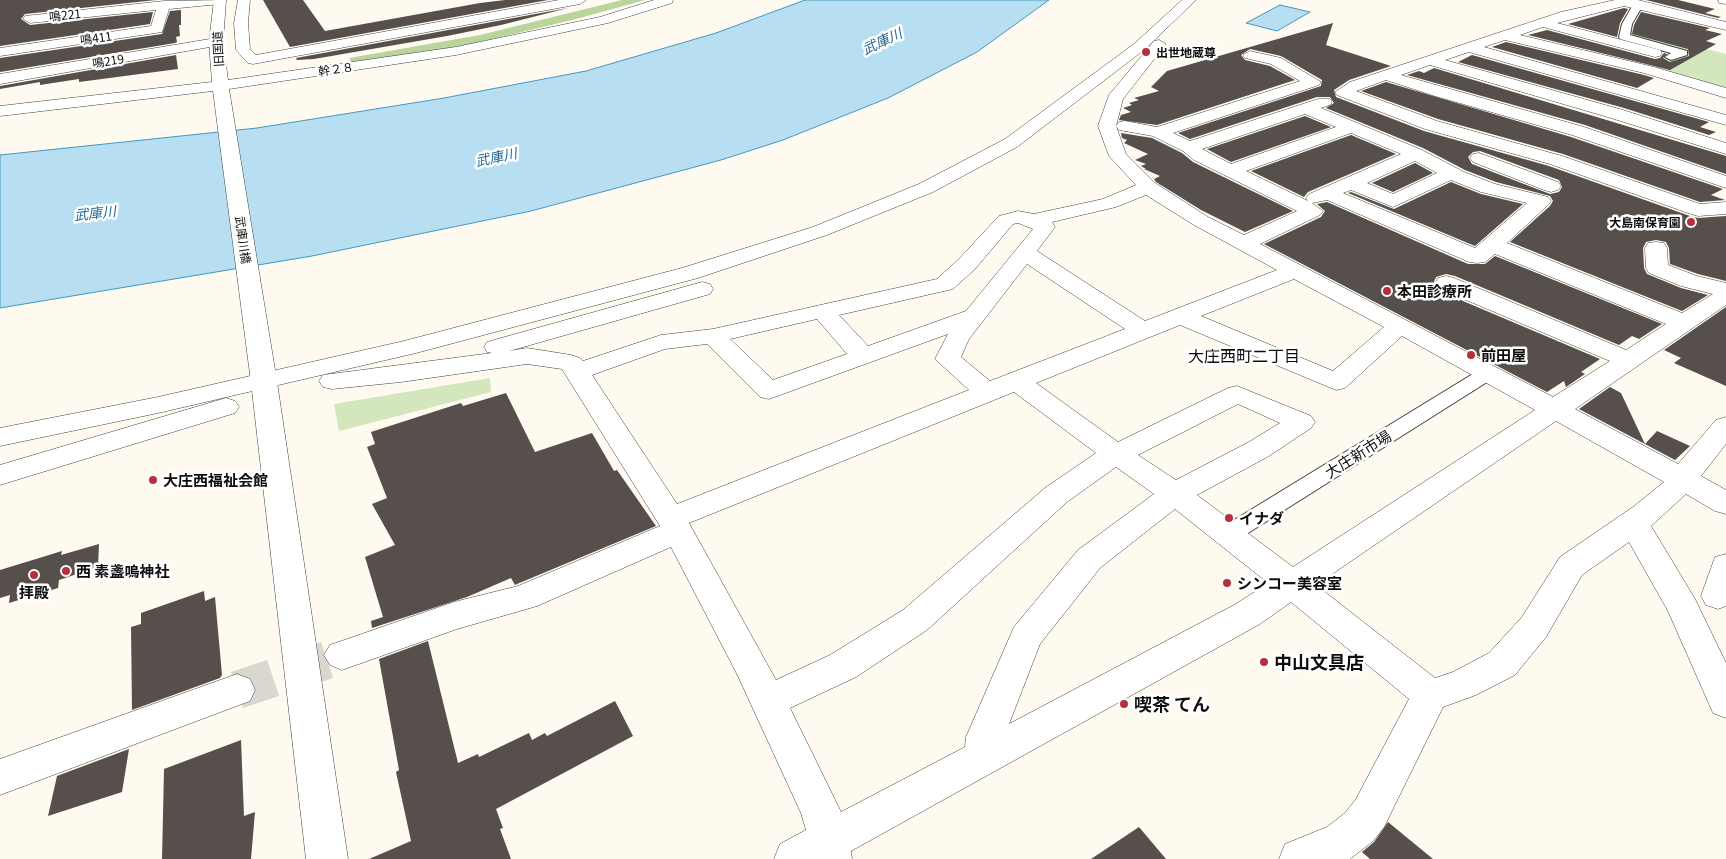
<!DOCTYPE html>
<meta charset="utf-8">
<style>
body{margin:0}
canvas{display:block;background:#fefaf0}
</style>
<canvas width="1726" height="859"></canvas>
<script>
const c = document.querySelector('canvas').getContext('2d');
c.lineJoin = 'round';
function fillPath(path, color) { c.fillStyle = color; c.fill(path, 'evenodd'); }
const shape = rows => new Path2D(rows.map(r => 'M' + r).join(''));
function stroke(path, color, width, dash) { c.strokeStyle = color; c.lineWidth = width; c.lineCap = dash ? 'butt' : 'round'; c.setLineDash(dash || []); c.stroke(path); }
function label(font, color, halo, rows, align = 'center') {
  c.font = font + ' Georgia,"Noto Sans JP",serif'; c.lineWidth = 5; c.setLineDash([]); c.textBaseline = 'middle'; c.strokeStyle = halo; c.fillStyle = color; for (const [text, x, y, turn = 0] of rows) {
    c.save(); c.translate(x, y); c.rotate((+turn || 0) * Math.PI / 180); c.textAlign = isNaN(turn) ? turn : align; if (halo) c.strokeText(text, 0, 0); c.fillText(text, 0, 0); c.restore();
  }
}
fillPath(shape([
 [1631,30,1726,54,1726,91,1652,69,1689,53,1629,37],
 [490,378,491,392,339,431,334,404]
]), '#d4e6bc');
fillPath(shape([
 [622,0,645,0,576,19,451,49,352,63,349,58,480,35]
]), '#b9d59c');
const water = shape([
 [805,0,1049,0,977,52,888,98,783,140,721,160,531,211,312,256,0,308,0,155,257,128,444,98,586,71,716,33,805,0],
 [1280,5,1310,12,1277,31,1246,23,1280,5]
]);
fillPath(water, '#b8dff1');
stroke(water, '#4597c2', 1);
fillPath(shape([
 [0,0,156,0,25,14,21,19,30,25,153,12,150,24,0,46],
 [263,0,303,0,325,31,480,3,505,0,548,0,290,47],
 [1646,0,1678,0,1715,9,1705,13,1721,17,1718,18],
 [568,8,501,25,447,36,314,59,297,60,296,58],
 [1624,8,1628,9,1620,23,1617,37,1568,24],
 [181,10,181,25,179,25,180,36,176,37,177,42,175,43,0,72,0,58,162,34,170,11],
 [1641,12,1710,28,1705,30,1722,34,1706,41,1716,44,1670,70,1528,35,1547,30,1655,59,1660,58,1664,53,1667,54,1663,58,1670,62,1689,56,1688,49,1632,34,1634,25],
 [1333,23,1326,45,1391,66,1349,80,1334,90,1336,97,1424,131,1549,166,1690,216,1698,218,1726,216,1726,281,1698,274,1670,264,1669,248,1666,242,1656,240,1646,242,1643,248,1644,268,1647,274,1681,288,1708,295,1682,311,1510,242,1550,206,1553,201,1550,196,1496,182,1465,170,1423,148,1326,108,1334,103,1330,97,1317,97,1190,139,1178,133,1321,86,1322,80,1281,56,1250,49,1241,55,1245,60,1270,66,1295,80,1157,125,1119,120,1121,115,1131,112,1123,108,1132,105,1129,103,1139,100,1134,98,1159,91,1151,87,1167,71],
 [1480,151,1559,180,1562,187,1559,192,1550,194,1472,164,1468,157,1473,152],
 [1506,42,1644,75,1654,78,1637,88,1492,47],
 [176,55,178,69,79,82,79,79,40,85,40,82,0,89,0,86],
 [1472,55,1709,122,1700,127,1716,132,1709,135,1624,108,1458,62],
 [1434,68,1726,156,1726,174,1585,125,1407,75,1419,71,1424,73],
 [1386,82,1571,137,1723,189,1711,195,1725,200,1700,202,1563,154,1438,119,1361,91],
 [1305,116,1331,127,1231,162,1207,149],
 [1121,133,1152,138,1182,153,1193,162,1293,211,1245,232,1201,210,1156,182,1154,179,1160,176,1144,169,1146,169,1141,166,1146,164,1135,160,1148,154,1124,143,1127,140,1122,138],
 [1351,135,1396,154,1308,192,1304,197,1251,171],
 [1415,163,1433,173,1393,192,1372,183],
 [1451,182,1481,194,1523,204,1475,246,1348,193,1351,192,1394,209],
 [1327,202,1468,264,1485,264,1495,256,1662,324,1639,339,1632,336,1619,345,1455,276,1446,274,1436,277,1433,284,1437,290,1600,359,1581,372,1585,374,1566,387,1564,381,1547,392,1264,244,1321,217,1325,211,1317,204],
 [1726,307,1726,386,1674,363,1681,358,1664,350],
 [1610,387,1621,393,1645,444,1657,431,1690,446,1675,460,1579,409],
 [506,393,535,452,592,433,614,471,617,470,656,526,517,584,515,585,511,578,467,597,372,628,371,621,383,617,365,557,395,545,372,504,387,498,367,447,375,444,371,432,461,403,463,406],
 [99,544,98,567,59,580,58,588,9,603,10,595,0,598,0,570,62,551,61,555],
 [204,591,205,601,215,597,222,675,220,678,132,710,131,627,141,624,141,613],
 [428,641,458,763,478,754,479,757,529,733,532,740,545,733,547,736,615,701,633,736,496,809,503,828,500,829,511,859,369,859,411,841,396,772,399,770,379,659],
 [241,740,244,816,255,812,251,859,162,859,164,769],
 [129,749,122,792,48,816,57,776],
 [1388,822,1433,859,1370,859,1362,852,1374,842],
 [1139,827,1166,859,1091,859]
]), '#564f4b');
stroke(shape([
 [237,690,342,655]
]), '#dad7ce', 38, [38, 19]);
const pedestrian = shape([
 [1638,2,1643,5,1632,24,1630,35,1687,51,1687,55,1671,60,1665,57,1671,53,1620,39,1619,37,1622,24,1634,3,1638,2],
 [1488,367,1495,369,1498,373,1495,377,1237,540,1229,543,1221,540,1217,534,1221,528,1481,369,1488,367]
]);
const minor = shape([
 [226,0,220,4,169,9,162,32,0,56,0,48,151,26,156,10,30,23,23,19,25,16,164,1,226,0],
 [238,0,250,0,248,23,250,49,256,55,559,0,586,0,580,4,253,64,248,63,236,50,234,23,238,0],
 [1182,0,1196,0,1144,50,1017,147,933,192,827,235,698,278,416,353,158,413,0,446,0,428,158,397,404,341,682,268,813,227,919,184,1005,139,1134,44,1182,0],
 [1615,0,1638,0,1726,22,1726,30,1624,6,1557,23,1660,50,1662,53,1660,56,1655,57,1543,27,1520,35,1654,67,1726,88,1726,98,1644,73,1505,40,1484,47,1726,115,1726,125,1469,52,1445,60,1623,110,1726,143,1726,154,1611,118,1430,65,1401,75,1584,127,1726,176,1726,188,1572,135,1435,96,1386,80,1356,91,1437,121,1562,156,1700,204,1726,202,1726,214,1698,216,1691,214,1550,164,1425,129,1337,95,1335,92,1350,82,1561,12,1615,0],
 [1718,0,1726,0,1726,4,1719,3,1718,0],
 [216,38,223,42,221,45,0,84,0,74,216,38],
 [1159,40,1166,44,1123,99,1116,126,1126,154,1155,183,1208,217,1244,235,1297,211,1194,160,1183,151,1153,136,1119,130,1116,126,1119,122,1125,121,1157,127,1300,81,1271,64,1245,58,1243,55,1250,51,1281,58,1321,82,1319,85,1173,133,1190,141,1318,99,1330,99,1332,102,1330,105,1321,108,1422,150,1464,172,1495,184,1548,197,1551,201,1548,205,1507,243,1682,313,1713,294,1681,286,1649,273,1646,268,1645,248,1648,243,1656,242,1664,243,1667,248,1668,265,1697,276,1726,283,1726,305,1575,409,1678,464,1716,420,1726,417,1726,444,1701,476,1726,490,1726,514,1715,511,1686,494,1651,526,1695,599,1726,663,1726,718,1713,713,1668,611,1629,542,1582,575,1546,637,1515,675,1476,695,1443,707,1384,827,1373,841,1350,859,1279,859,1285,844,1327,827,1345,813,1356,799,1409,699,1291,602,1260,624,851,851,852,859,774,859,780,844,806,830,801,813,737,674,671,547,537,606,457,629,342,670,330,665,324,655,330,645,454,602,518,586,660,526,562,369,527,364,401,382,332,389,323,387,319,381,323,375,492,353,487,352,484,347,487,342,702,282,710,284,713,289,710,294,509,351,527,348,571,355,580,358,583,361,661,335,713,329,937,279,959,259,999,216,1018,211,1034,214,1103,199,1136,185,1109,156,1098,126,1109,95,1154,41,1159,40],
 [1305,114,1336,127,1231,164,1202,149,1305,114],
 [1351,133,1401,154,1309,194,1306,198,1308,201,1246,171,1351,133],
 [1415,161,1437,173,1393,194,1367,183,1415,161],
 [1451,180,1481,192,1527,203,1475,248,1343,193,1351,190,1393,207,1451,180],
 [1146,195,1194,225,1277,270,1145,321,1037,251,1055,227,1052,222,1116,207,1146,195],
 [1327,200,1469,262,1477,263,1485,262,1495,254,1666,324,1626,350,1454,278,1446,276,1438,278,1435,283,1438,288,1610,361,1553,397,1260,244,1320,215,1323,211,1312,203,1327,200],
 [1018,223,1033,229,966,311,868,346,839,315,953,289,975,269,1013,224,1018,223],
 [1027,264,1125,329,990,381,961,357,969,339,1027,264],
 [1294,279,1384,327,1333,371,1201,316,1294,279],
 [817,319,847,354,773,380,730,339,817,319],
 [1180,325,1336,390,1345,388,1402,336,1535,410,1293,567,1197,495,1269,456,1311,428,1315,422,1311,416,1237,386,1228,388,1118,442,1036,383,1180,325],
 [948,334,935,359,969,390,677,504,592,375,665,349,707,344,760,397,769,399,948,334],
 [1014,392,1096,453,1045,488,903,610,830,655,776,680,689,523,1014,392],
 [1238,404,1280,423,1249,442,1176,480,1138,455,1238,404],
 [1556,421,1664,482,1633,507,1560,557,1522,617,1489,653,1453,672,1435,678,1316,585,1556,421],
 [1116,467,1154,494,1078,550,1014,627,966,737,965,747,841,812,790,708,856,677,927,630,1067,502,1116,467],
 [1175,509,1268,583,1236,604,1009,724,1040,644,1100,568,1175,509],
 [1479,153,1558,182,1561,186,1558,190,1551,192,1544,190,1473,162,1470,158,1473,154,1479,153],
 [226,398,235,401,239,407,235,413,0,485,0,465,226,398],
 [1726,554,1726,606,1718,609,1706,605,1701,596,1715,557,1726,554],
 [237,674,250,679,255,690,250,701,0,795,0,759,237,674]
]);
const tertiary = shape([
 [214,0,226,0,223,42,228,80,456,47,600,17,654,0,673,0,672,3,608,23,456,55,229,89,277,382,348,859,306,859,251,382,213,91,0,116,0,106,212,82,209,42,214,0]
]);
stroke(pedestrian, '#414141', 2);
stroke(minor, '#414141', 1);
stroke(tertiary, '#414141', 1);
fillPath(pedestrian, '#fff');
fillPath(minor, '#fff');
fillPath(tertiary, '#fff');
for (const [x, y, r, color] of [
 [1146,52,5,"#b3313e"],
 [1691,222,5,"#b3313e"],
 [1387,291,5,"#b3313e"],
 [1471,355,5,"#b3313e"],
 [153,480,5,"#b3313e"],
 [1229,518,5,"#b3313e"],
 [66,571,5,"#b3313e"],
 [34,575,5,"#b3313e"],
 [1227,583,5,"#b3313e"],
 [1264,662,5,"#b3313e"],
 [1124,704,5,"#b3313e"]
]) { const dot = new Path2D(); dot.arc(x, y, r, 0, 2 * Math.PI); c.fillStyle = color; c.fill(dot); stroke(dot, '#fff', 2); }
label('12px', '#0e0e0e', '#fff', [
 ["鳴221",65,15,-6],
 ["鳴411",96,38,-8],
 ["旧国道",218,49,-93],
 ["鳴219",108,61,-9],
 ["幹２８",336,69,-8],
 ["武庫川橋",243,240,82]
]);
label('bold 12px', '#0e0e0e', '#fff', [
 ["出世地蔵尊",1156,52],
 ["大島南保育園",1681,222,"right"]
], 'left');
label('italic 14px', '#216996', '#fff', [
 ["武庫川",882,41,-25],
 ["武庫川",496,157,-12],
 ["武庫川",95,213,-6]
]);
label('bold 15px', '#0e0e0e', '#fff', [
 ["本田診療所",1397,291],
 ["前田屋",1481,355],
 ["大庄西福祉会館",163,480],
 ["イナダ",1239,518],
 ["西 素盞嗚神社",76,571],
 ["シンコー美容室",1237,583],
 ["拝殿",34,592,"center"]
], 'left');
label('15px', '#0e0e0e', '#fff', [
 ["大庄新市場",1358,454,-32]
]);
label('16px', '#0e0e0e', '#fff', [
 ["大庄西町二丁目",1244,356]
]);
label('bold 18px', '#0e0e0e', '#fff', [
 ["中山文具店",1274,662],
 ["喫茶 てん",1134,704]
], 'left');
</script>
